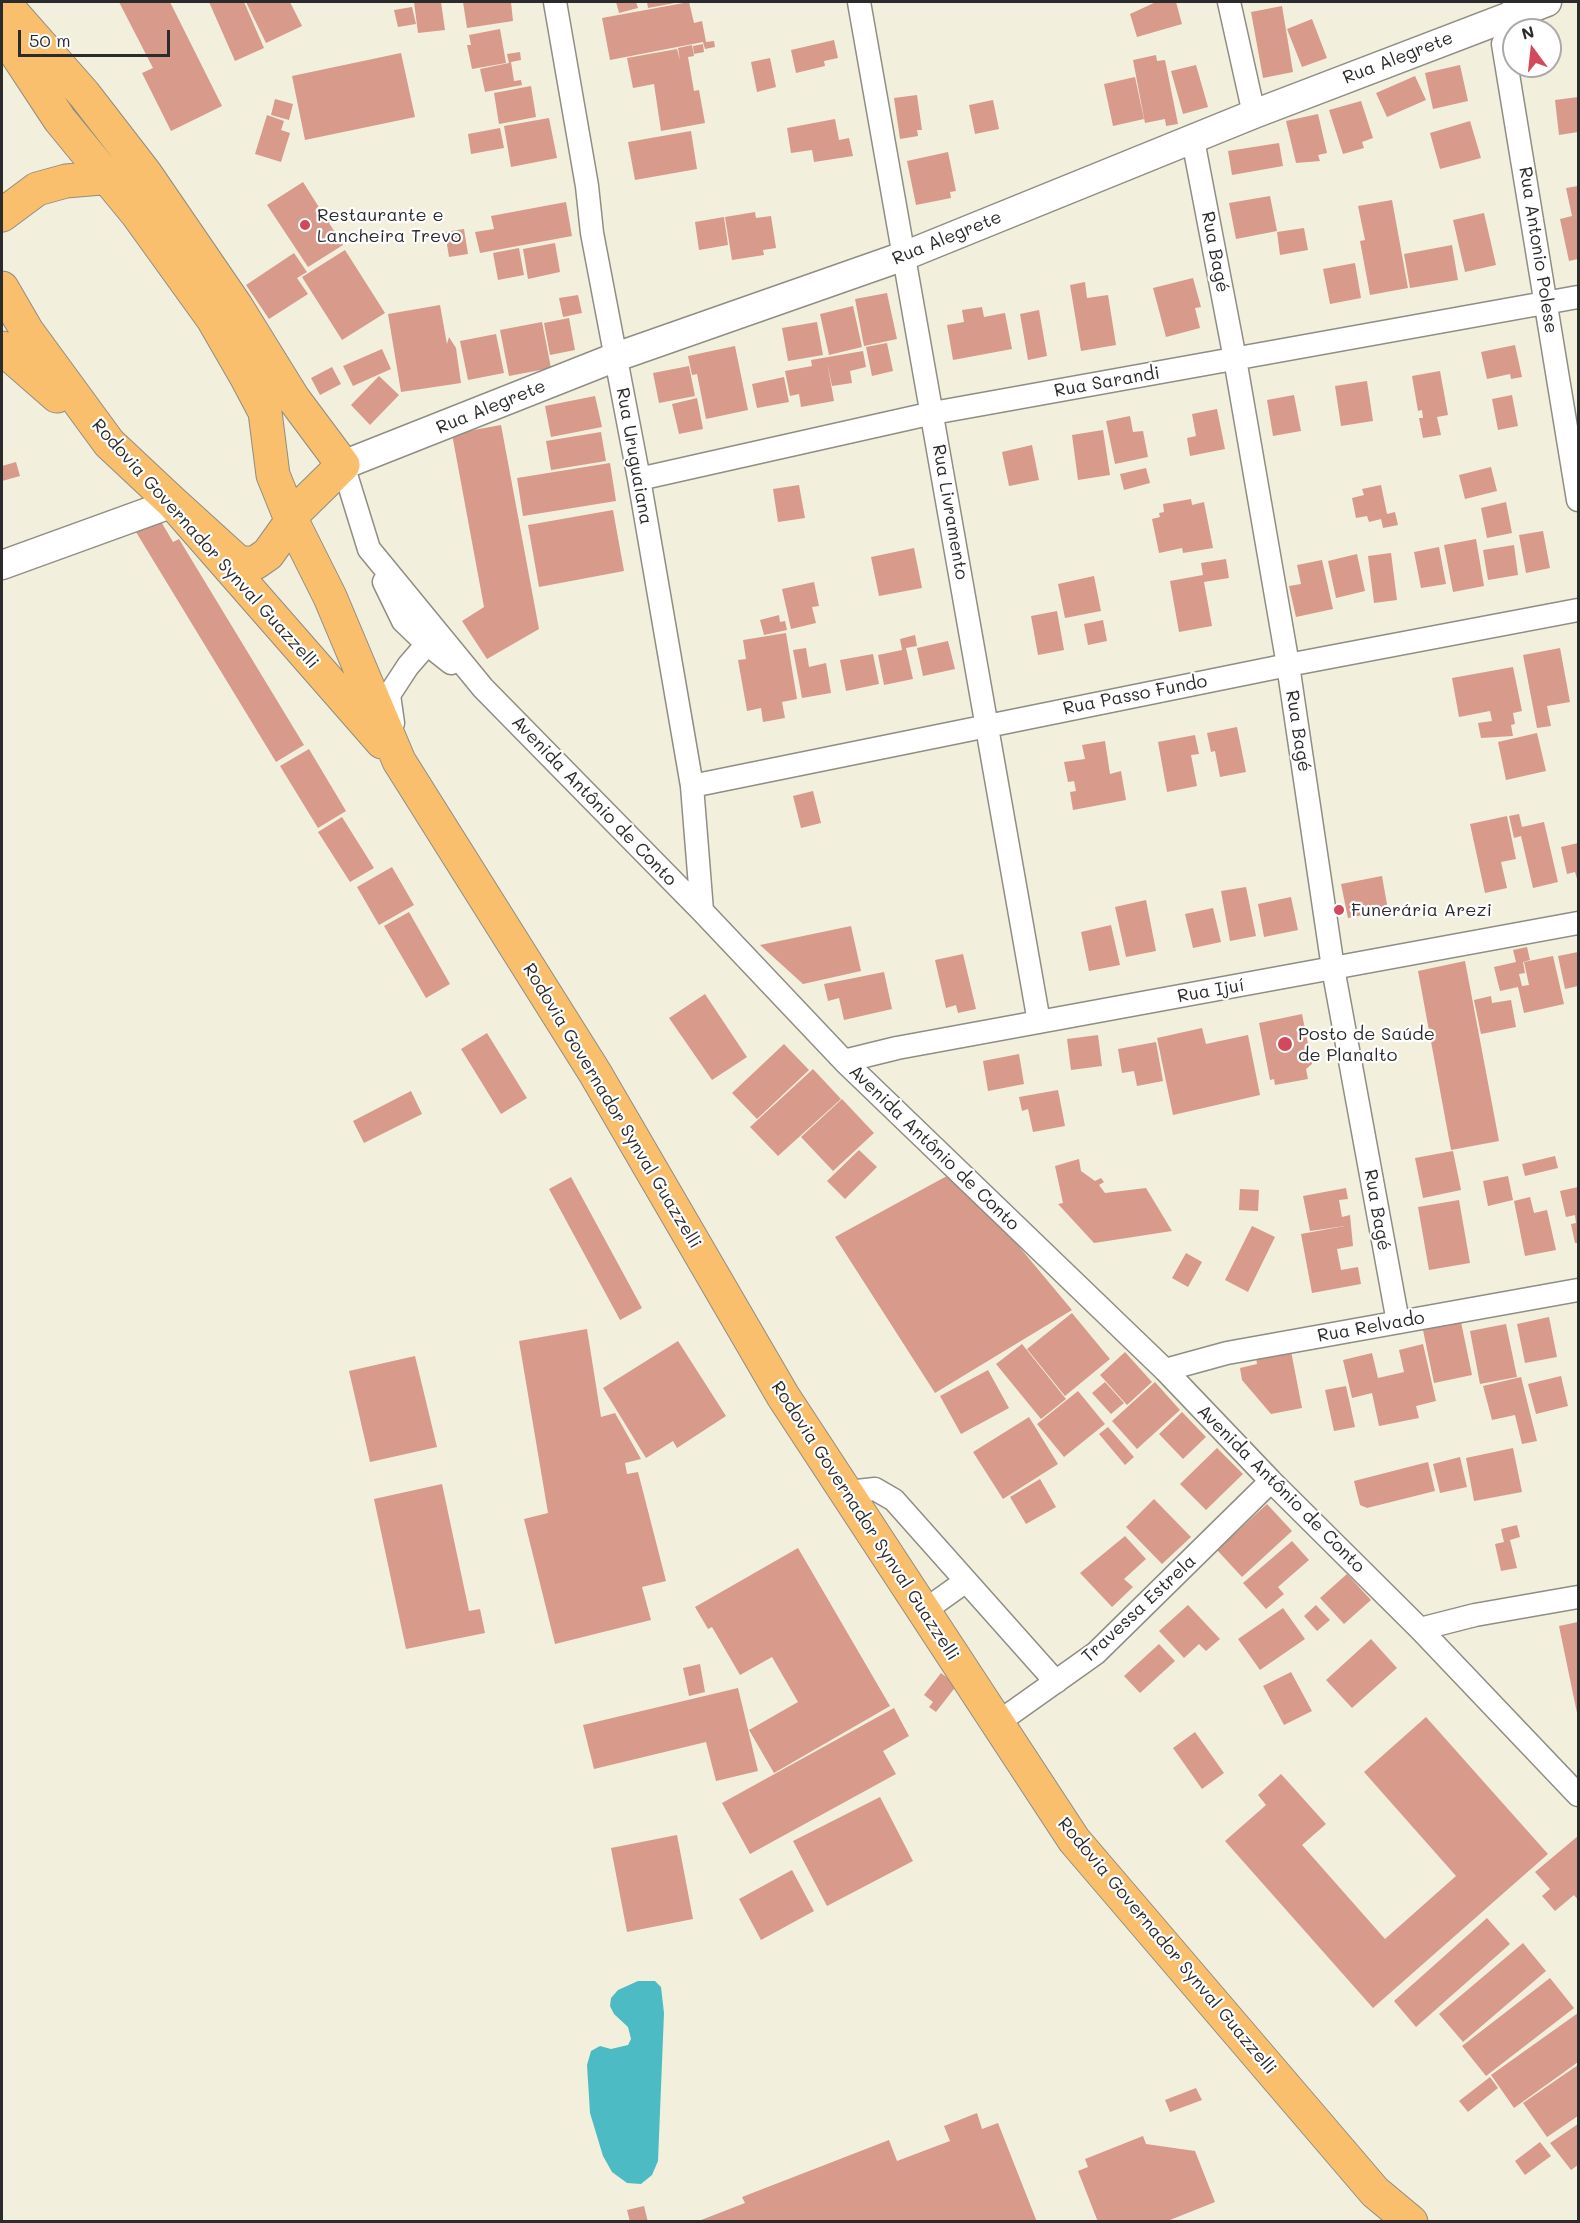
<!DOCTYPE html>
<meta charset="utf-8">
<style>
body{margin:0}
#map{position:relative;width:1580px;height:2223px;overflow:hidden;background:#f3efdd;font-family:Mali,sans-serif}
canvas{display:block}
.frame{position:absolute;inset:0;border:3px solid #2b2b2b;pointer-events:none}
.north{position:absolute;left:1502px;top:18px;width:60px;height:60px;box-sizing:border-box;background:#fff;border:2px solid #aaa;border-radius:50%;rotate:345deg;font-size:16px;font-weight:700;line-height:24px;text-align:center;color:#2b2b2b}
.north::after{content:'';display:block;margin:auto;width:21px;height:27px;background:#d1495b;clip-path:polygon(50% 0,100% 100%,50% 72%,0 100%)}
.scale{position:absolute;left:18px;top:30px;width:152px;height:27px;box-sizing:border-box;border:3px solid #2b2b2b;border-top:0;padding-left:8px;font-size:18px;line-height:21px;white-space:nowrap;color:#2b2b2b;-webkit-text-stroke:4px #fff;paint-order:stroke}
</style>
<div id="map">
<canvas width="1580" height="2223"></canvas>
<div class="frame"></div>
<div class="north">N</div>
<div class="scale">50 m</div>
</div>
<script>
const c = document.querySelector('canvas').getContext('2d');
c.lineJoin = 'round';
function fillPath(path, color) { c.fillStyle = color; c.fill(path, 'evenodd'); }
const shape = rows => new Path2D(rows.map(r => 'M' + r).join(''));
function stroke(path, color, width, dash) { c.strokeStyle = color; c.lineWidth = width; c.lineCap = dash ? 'butt' : 'round'; c.setLineDash(dash || []); c.stroke(path); }
function label(font, color, halo, rows, align = 'center') {
  c.font = font + ' Mali,sans-serif'; c.lineWidth = 4.5; c.setLineDash([]); c.textBaseline = 'middle'; c.strokeStyle = halo; c.fillStyle = color; for (const [text, x, y, turn = 0] of rows) {
    c.save(); c.translate(x, y); c.rotate((+turn || 0) * Math.PI / 180); c.textAlign = isNaN(turn) ? turn : align; if (halo) c.strokeText(text, 0, 0); c.fillText(text, 0, 0); c.restore();
  }
}
fillPath(shape([
 [638,1981,655,1981,661,1987,664,2013,658,2161,652,2175,641,2184,627,2183,612,2172,603,2156,590,2113,587,2065,591,2051,600,2046,611,2049,628,2045,631,2039,628,2027,614,2014,610,2006,611,1998,618,1990]
]), '#4dbbc4');
fillPath(shape([
 [119,2,170,2,222,106,171,131,142,73,153,68],
 [209,2,244,2,264,48,235,61],
 [246,2,290,2,302,26,266,43],
 [414,2,441,2,445,30,418,33],
 [463,2,511,2,513,21,467,28],
 [616,2,636,2,638,8,619,13],
 [647,2,675,2,675,3,648,8],
 [689,2,694,23,702,21,706,42,714,41,715,47,705,49,703,42,610,60,602,18],
 [1156,2,1176,2,1182,24,1137,37,1130,14],
 [1282,6,1293,72,1263,78,1251,12],
 [412,7,416,24,398,27,394,10],
 [1312,19,1327,58,1302,67,1287,29],
 [500,29,506,63,472,69,467,45,471,45,469,35],
 [834,40,838,58,824,61,825,66,796,73,791,50],
 [703,44,704,52,694,54,693,46],
 [692,45,694,56,688,57,694,91,699,90,705,123,661,131,654,84,633,88,627,58,677,49,680,60,678,48],
 [520,52,521,60,511,62,514,81,521,80,522,85,485,92,480,69,509,63,507,54],
 [401,53,415,117,305,140,292,76],
 [1156,55,1157,61,1165,60,1178,124,1166,126,1165,119,1145,123,1133,60],
 [770,58,776,87,757,92,751,62],
 [1196,65,1208,107,1183,114,1171,71],
 [1460,65,1468,101,1433,109,1425,73],
 [1415,76,1426,100,1387,117,1376,93],
 [1135,77,1144,119,1113,126,1104,84],
 [531,86,536,117,499,124,494,93],
 [917,95,922,130,917,130,918,136,900,139,894,98],
 [1578,97,1578,132,1559,135,1555,100],
 [275,99,293,104,289,120,271,115],
 [993,100,999,129,975,134,969,105],
 [1361,101,1373,138,1362,142,1364,148,1343,154,1329,110],
 [1318,114,1327,153,1318,155,1320,161,1296,163,1286,121],
 [267,115,284,121,281,130,290,133,281,162,255,154],
 [549,118,557,158,511,167,504,126],
 [835,119,839,140,849,138,853,156,814,162,812,150,791,153,787,128],
 [1470,121,1481,158,1440,169,1430,133],
 [500,128,504,148,471,154,468,134],
 [691,131,697,169,635,180,628,142],
 [1279,143,1283,166,1232,175,1228,151],
 [948,152,956,191,950,192,951,198,916,205,907,161],
 [303,182,343,245,308,267,267,205],
 [1578,186,1578,259,1569,261,1560,219,1572,216,1566,188],
 [1270,196,1277,231,1236,239,1229,203],
 [1392,200,1408,288,1370,295,1360,241,1365,240,1358,206],
 [566,202,572,236,480,253,475,232,494,229,491,216],
 [755,212,756,218,771,216,776,248,763,250,764,255,732,260,725,217],
 [1484,213,1496,265,1465,272,1453,220],
 [724,217,728,245,699,250,695,222],
 [1304,228,1308,250,1280,255,1277,232],
 [464,229,468,254,449,257,445,232],
 [555,243,560,272,528,279,523,249],
 [1452,245,1458,280,1410,288,1404,254],
 [519,248,524,275,498,280,493,253],
 [345,250,385,313,342,340,302,277],
 [294,253,307,272,297,278,308,294,269,319,246,285],
 [1355,263,1361,298,1330,304,1323,269],
 [1193,278,1201,307,1195,308,1200,328,1166,337,1153,288],
 [1085,282,1087,298,1108,295,1116,345,1081,351,1070,285],
 [887,293,897,339,864,346,855,299],
 [578,295,582,313,563,317,559,298],
 [440,305,447,344,449,337,456,348,461,383,401,392,388,314],
 [853,306,862,347,829,355,820,314],
 [982,307,984,317,1005,313,1012,349,953,360,947,325,964,322,962,310],
 [1039,310,1047,356,1028,360,1020,314],
 [569,318,575,350,550,355,544,323],
 [542,322,551,368,509,376,500,330],
 [817,322,823,355,788,361,782,328],
 [496,334,504,373,468,380,460,341],
 [887,343,893,371,872,376,866,347],
 [1515,345,1522,377,1511,379,1510,374,1487,379,1481,352],
 [735,346,748,410,706,419,697,374,692,375,688,356],
 [382,349,391,369,353,386,343,366],
 [863,351,866,367,850,371,852,383,832,386,827,362,834,401,801,407,799,394,790,396,785,371,812,366,811,360],
 [689,366,695,396,659,403,653,373],
 [332,367,341,384,320,395,311,378],
 [1440,371,1448,415,1437,417,1441,435,1423,438,1419,418,1423,418,1422,410,1418,411,1412,376],
 [379,376,399,395,370,425,351,405],
 [784,377,789,402,757,408,752,384],
 [1367,381,1373,421,1341,426,1335,386],
 [1294,395,1301,431,1273,436,1267,400],
 [1512,395,1518,426,1498,430,1492,399],
 [595,396,602,427,551,437,545,406],
 [697,398,703,429,679,434,672,404],
 [1217,409,1225,449,1190,456,1187,438,1196,436,1192,414],
 [1130,416,1133,432,1143,431,1148,457,1115,464,1106,421],
 [501,425,539,629,487,659,462,621,484,607,452,434],
 [1103,430,1110,475,1078,480,1072,435],
 [601,432,606,461,551,470,546,441],
 [1032,445,1039,480,1009,486,1002,452],
 [16,462,20,476,2,481,2,466],
 [610,463,616,501,523,516,517,478],
 [1491,467,1497,491,1465,499,1459,475],
 [1146,468,1150,483,1124,490,1120,474],
 [799,485,805,518,778,522,773,489],
 [1381,485,1387,514,1395,512,1398,525,1383,528,1381,519,1369,522,1367,516,1356,518,1352,498,1364,495,1362,489],
 [1191,499,1192,505,1204,502,1213,548,1183,553,1182,548,1159,553,1152,519,1160,517,1159,513,1164,512,1163,504],
 [1506,502,1512,533,1487,538,1481,508],
 [613,510,624,571,539,587,528,525],
 [159,518,173,542,179,539,304,745,276,762,136,532],
 [1543,531,1550,568,1526,573,1519,535],
 [1476,539,1484,586,1453,592,1444,545],
 [1514,545,1518,575,1488,580,1483,550],
 [1439,547,1446,584,1421,588,1414,552],
 [914,548,922,588,879,596,871,557],
 [1391,553,1397,600,1374,603,1368,556],
 [1357,554,1365,591,1336,598,1328,561],
 [1226,559,1229,578,1204,582,1212,626,1179,632,1170,581,1203,575,1201,563],
 [1322,560,1333,609,1296,617,1289,586,1301,584,1297,565],
 [1094,576,1101,611,1065,618,1058,584],
 [814,582,819,606,812,607,816,623,791,629,782,589],
 [1057,611,1064,650,1038,655,1031,616],
 [779,615,780,622,785,621,787,630,764,635,760,620],
 [1103,620,1107,641,1088,645,1084,624],
 [786,633,797,699,782,702,785,718,763,722,761,708,747,711,738,660,746,659,743,640],
 [915,635,917,646,906,648,913,679,884,685,878,655,902,650,900,639],
 [948,641,955,669,923,676,917,648],
 [806,648,809,667,826,663,831,693,802,698,793,650],
 [1560,648,1570,702,1547,706,1551,726,1537,728,1523,655],
 [873,654,879,684,846,691,840,660],
 [1513,667,1522,711,1513,713,1515,724,1511,725,1513,736,1481,738,1478,723,1492,721,1490,711,1459,717,1452,678],
 [1237,727,1246,772,1220,777,1215,751,1211,752,1207,733],
 [1537,733,1546,771,1506,780,1498,742],
 [1195,735,1199,754,1191,755,1197,786,1167,792,1158,742],
 [1105,741,1110,774,1121,771,1126,800,1073,810,1070,792,1076,791,1074,781,1068,782,1064,762,1085,759,1082,745],
 [309,749,346,811,318,828,280,766],
 [813,791,821,823,801,828,793,796],
 [1519,814,1522,827,1544,822,1558,882,1533,888,1521,836,1514,838,1509,816],
 [1507,816,1516,859,1501,862,1507,888,1485,893,1470,824],
 [342,817,374,868,350,882,318,832],
 [1578,843,1578,882,1575,872,1567,874,1561,847],
 [392,867,414,905,379,925,357,887],
 [1382,876,1388,910,1348,918,1341,884],
 [1246,887,1256,936,1230,941,1221,891],
 [1291,897,1298,930,1264,937,1258,904],
 [1146,900,1156,951,1126,957,1115,907],
 [1213,908,1221,942,1193,948,1185,914],
 [409,912,450,984,426,998,384,926],
 [1111,925,1120,965,1089,971,1081,932],
 [851,926,861,971,803,984,760,945],
 [1527,947,1530,960,1523,962,1525,973,1519,974,1522,986,1529,985,1524,962,1553,956,1564,1004,1524,1013,1518,987,1500,991,1494,967,1516,962,1513,950],
 [1578,952,1578,986,1565,989,1558,956],
 [963,954,976,1009,958,1013,956,1005,946,1008,935,960],
 [1465,961,1499,1141,1451,1150,1418,971],
 [884,972,892,1009,844,1020,839,998,828,1001,824,984],
 [705,994,747,1057,712,1080,669,1018],
 [1491,996,1492,1003,1511,1000,1516,1027,1481,1034,1474,1000],
 [1302,1014,1312,1064,1306,1069,1308,1079,1275,1085,1274,1079,1270,1080,1259,1023],
 [1202,1028,1206,1044,1248,1035,1260,1095,1173,1115,1157,1038],
 [487,1033,527,1098,501,1114,461,1049],
 [1098,1035,1102,1066,1071,1070,1067,1039],
 [1156,1042,1163,1081,1137,1086,1134,1071,1122,1073,1118,1049],
 [784,1044,809,1070,757,1119,732,1093],
 [1019,1054,1024,1084,988,1091,983,1061],
 [813,1069,841,1099,778,1156,750,1127],
 [1058,1090,1065,1126,1033,1132,1028,1109,1022,1111,1019,1097],
 [411,1091,422,1114,364,1143,353,1121],
 [842,1099,874,1133,833,1171,801,1137],
 [859,1150,877,1167,845,1199,827,1181],
 [1453,1151,1461,1190,1423,1198,1415,1158],
 [1555,1156,1558,1168,1525,1176,1522,1164],
 [1079,1159,1081,1171,1095,1181,1101,1178,1104,1182,1099,1185,1105,1193,1146,1188,1172,1231,1094,1243,1058,1204,1063,1203,1055,1166],
 [956,1171,1072,1310,935,1393,835,1237],
 [1508,1176,1513,1200,1488,1206,1483,1181],
 [571,1177,642,1308,620,1320,549,1189],
 [1578,1187,1578,1243,1575,1243,1571,1224,1576,1223,1575,1215,1566,1217,1560,1191],
 [1346,1188,1348,1199,1339,1200,1342,1217,1350,1215,1353,1246,1337,1249,1341,1270,1358,1267,1361,1284,1312,1293,1301,1234,1345,1226,1310,1231,1303,1196],
 [1240,1189,1259,1190,1258,1211,1239,1210],
 [1530,1197,1534,1213,1547,1210,1556,1250,1525,1256,1514,1201],
 [1459,1200,1470,1263,1429,1270,1418,1207],
 [1252,1226,1275,1237,1248,1292,1225,1280],
 [1186,1253,1202,1262,1188,1287,1172,1278],
 [1072,1313,1110,1359,1065,1396,1027,1349],
 [1549,1317,1557,1357,1525,1363,1517,1324],
 [1461,1322,1472,1375,1434,1383,1423,1330],
 [1506,1324,1517,1377,1480,1384,1470,1331],
 [587,1329,601,1417,615,1413,641,1459,625,1463,627,1474,638,1472,666,1581,642,1587,651,1620,555,1644,524,1519,548,1513,519,1341],
 [678,1341,726,1416,677,1448,673,1441,646,1458,603,1388],
 [1022,1344,1066,1399,1041,1419,996,1364],
 [1423,1344,1436,1401,1416,1406,1419,1418,1379,1426,1372,1393,1352,1398,1343,1360,1372,1353,1378,1378,1404,1372,1399,1350],
 [1291,1351,1302,1408,1271,1414,1242,1380,1240,1368,1257,1364,1256,1358],
 [1125,1352,1152,1382,1127,1405,1100,1375],
 [415,1356,437,1447,370,1462,349,1371],
 [988,1370,1009,1408,961,1434,940,1396],
 [1561,1376,1568,1406,1536,1414,1528,1384],
 [1521,1377,1537,1441,1522,1444,1515,1415,1492,1420,1483,1386],
 [1105,1382,1124,1403,1111,1414,1092,1393],
 [1155,1382,1180,1410,1137,1449,1112,1421],
 [1346,1386,1355,1427,1334,1431,1325,1390],
 [1078,1391,1105,1424,1064,1457,1037,1424],
 [1182,1412,1206,1437,1183,1459,1159,1434],
 [1029,1417,1058,1464,1003,1499,973,1452],
 [1108,1427,1134,1457,1125,1465,1099,1434],
 [1217,1448,1243,1474,1206,1510,1180,1484],
 [1513,1448,1522,1492,1474,1501,1466,1458],
 [1460,1457,1467,1487,1440,1493,1433,1464],
 [1428,1462,1435,1491,1367,1508,1360,1505,1354,1481],
 [1040,1479,1056,1507,1026,1524,1010,1497],
 [442,1484,469,1611,480,1609,485,1633,406,1649,374,1499],
 [1154,1499,1191,1537,1162,1564,1126,1527],
 [1267,1504,1292,1531,1242,1577,1217,1550],
 [1517,1525,1520,1537,1510,1540,1517,1568,1501,1571,1495,1544,1504,1542,1501,1529],
 [1125,1536,1146,1559,1124,1579,1133,1587,1112,1607,1080,1573],
 [1292,1541,1309,1560,1278,1587,1284,1594,1266,1609,1243,1583],
 [798,1548,890,1706,774,1773,749,1730,798,1702,772,1657,740,1675,712,1627,708,1629,695,1607],
 [1347,1574,1371,1600,1344,1624,1320,1598],
 [1188,1605,1220,1639,1206,1651,1199,1644,1184,1658,1159,1631],
 [1316,1605,1330,1620,1317,1631,1304,1616],
 [1283,1608,1305,1639,1260,1670,1238,1639],
 [1578,1622,1578,1713,1577,1713,1559,1626],
 [1371,1639,1397,1668,1352,1708,1326,1680],
 [1159,1644,1175,1661,1140,1693,1124,1676],
 [700,1664,705,1692,689,1696,683,1668],
 [1291,1672,1312,1711,1284,1725,1263,1686],
 [941,1673,957,1685,936,1712,929,1707,933,1702,924,1695],
 [738,1688,758,1771,716,1781,706,1742,594,1769,583,1725],
 [894,1708,909,1736,883,1751,896,1774,750,1854,722,1803],
 [1426,1717,1548,1854,1373,2008,1225,1841,1266,1805,1258,1795,1281,1774,1326,1824,1302,1845,1385,1939,1456,1876,1364,1772],
 [1195,1732,1224,1773,1202,1789,1173,1748],
 [880,1797,913,1861,827,1906,793,1841],
 [677,1835,693,1919,627,1932,611,1848],
 [1578,1836,1578,1900,1574,1895,1555,1911,1542,1896,1550,1889,1535,1872],
 [792,1870,814,1911,761,1940,739,1899],
 [1487,1918,1510,1944,1416,2027,1394,2001],
 [1523,1943,1546,1971,1463,2042,1439,2014],
 [1550,1978,1574,2008,1486,2076,1462,2046],
 [1578,2013,1578,2062,1514,2108,1491,2075],
 [1578,2065,1578,2116,1547,2137,1523,2103],
 [1490,2077,1498,2088,1468,2112,1459,2101],
 [1196,2088,1202,2100,1170,2112,1165,2100],
 [977,2113,982,2129,998,2123,1037,2222,696,2222,745,2203,742,2197,889,2140,897,2161,950,2141,944,2126],
 [1578,2124,1578,2165,1571,2170,1550,2143],
 [1143,2136,1146,2144,1195,2151,1215,2202,1165,2222,1098,2222,1078,2171,1088,2167,1085,2159],
 [1540,2142,1551,2156,1525,2175,1515,2161],
 [644,2206,648,2222,630,2222,627,2210]
]), '#d79a8b');
const minor = shape([
 [555,2,587,186,592,233,639,479,692,786,702,911],
 [859,2,1039,1022],
 [1229,2,1254,114],
 [1514,3,1516,13,1503,44,1578,500],
 [1193,140,1235,359,1288,665,1333,968,1398,1322],
 [343,465,369,549,483,688,702,911,844,1061,1165,1370,1271,1481,1420,1629,1578,1795],
 [639,479,933,413,1578,297],
 [384,582,403,621,427,644],
 [393,723,389,695,408,666,427,644,451,663],
 [692,786,1288,665,1578,610],
 [844,1061,897,1048,1578,923],
 [1165,1370,1227,1353,1578,1290],
 [848,1492,875,1489,894,1500,1056,1682],
 [924,1611,966,1581],
 [1420,1629,1475,1615,1578,1597],
 [996,1724,1096,1653,1271,1481]
]);
const tertiary = shape([
 [343,465,616,357,904,256,1254,114,1547,2],
 [2,565,173,503]
]);
const primary = shape([
 [3,2,84,94,145,173,236,306,293,398,343,465,290,517,288,526,268,554,255,563,239,563,173,503],
 [2,32,60,120,138,215,213,319,247,378,265,412,273,475,290,517,330,597,399,761,595,1073,783,1396,1074,1840,1375,2192,1411,2222],
 [2,215,37,189,66,181,125,176],
 [2,288,27,331,109,443,173,503,382,742],
 [2,348,57,396]
]);
stroke(minor, '#8f8d84', 25);
stroke(tertiary, '#8f8d84', 31);
stroke(primary, '#8f8d84', 35);
stroke(minor, '#fff', 22);
stroke(tertiary, '#fff', 28);
stroke(primary, '#f9bf6d', 33);
for (const [x, y, r, color] of [
 [305,225,6,"#d1495b"],
 [1339,910,6,"#d1495b"],
 [1285,1044,8,"#d1495b"]
]) { const dot = new Path2D(); dot.arc(x, y, r, 0, 2 * Math.PI); c.fillStyle = color; c.fill(dot); stroke(dot, '#fff', 2); }
label('18px', '#2b2b2b', '#fff', [
 ["Rua Alegrete",1398,58,-21],
 ["Rua Alegrete",947,238,-22],
 ["Rua Antonio Polese",1538,250,81],
 ["Rua Bagé",1215,252,79],
 ["Rua Sarandi",1107,382,-10],
 ["Rua Alegrete",491,407,-22],
 ["Rua Uruguaiana",634,456,80],
 ["Rua Livramento",950,512,80],
 ["Rodovia Governador Synval Guazzelli",205,544,48],
 ["Rua Passo Fundo",1135,695,-11],
 ["Rua Bagé",1298,731,81],
 ["Avenida Antônio de Conto",594,801,46],
 ["Rua Ijuí",1211,991,-10],
 ["Rodovia Governador Synval Guazzelli",612,1106,59],
 ["Avenida Antônio de Conto",934,1148,44],
 ["Rua Bagé",1377,1210,80],
 ["Rua Relvado",1371,1327,-10],
 ["Avenida Antônio de Conto",1281,1489,45],
 ["Rodovia Governador Synval Guazzelli",865,1521,57],
 ["Travessa Estrela",1139,1609,-43],
 ["Rodovia Governador Synval Guazzelli",1167,1946,50]
]);
label('18px', '#2b2b2b', '#fff', [
 ["Restaurante e",317,215],
 ["Lancheira Trevo",317,236],
 ["Funerária Arezi",1351,910],
 ["Posto de Saúde",1298,1034],
 ["de Planalto",1298,1055]
], 'left');
</script>
